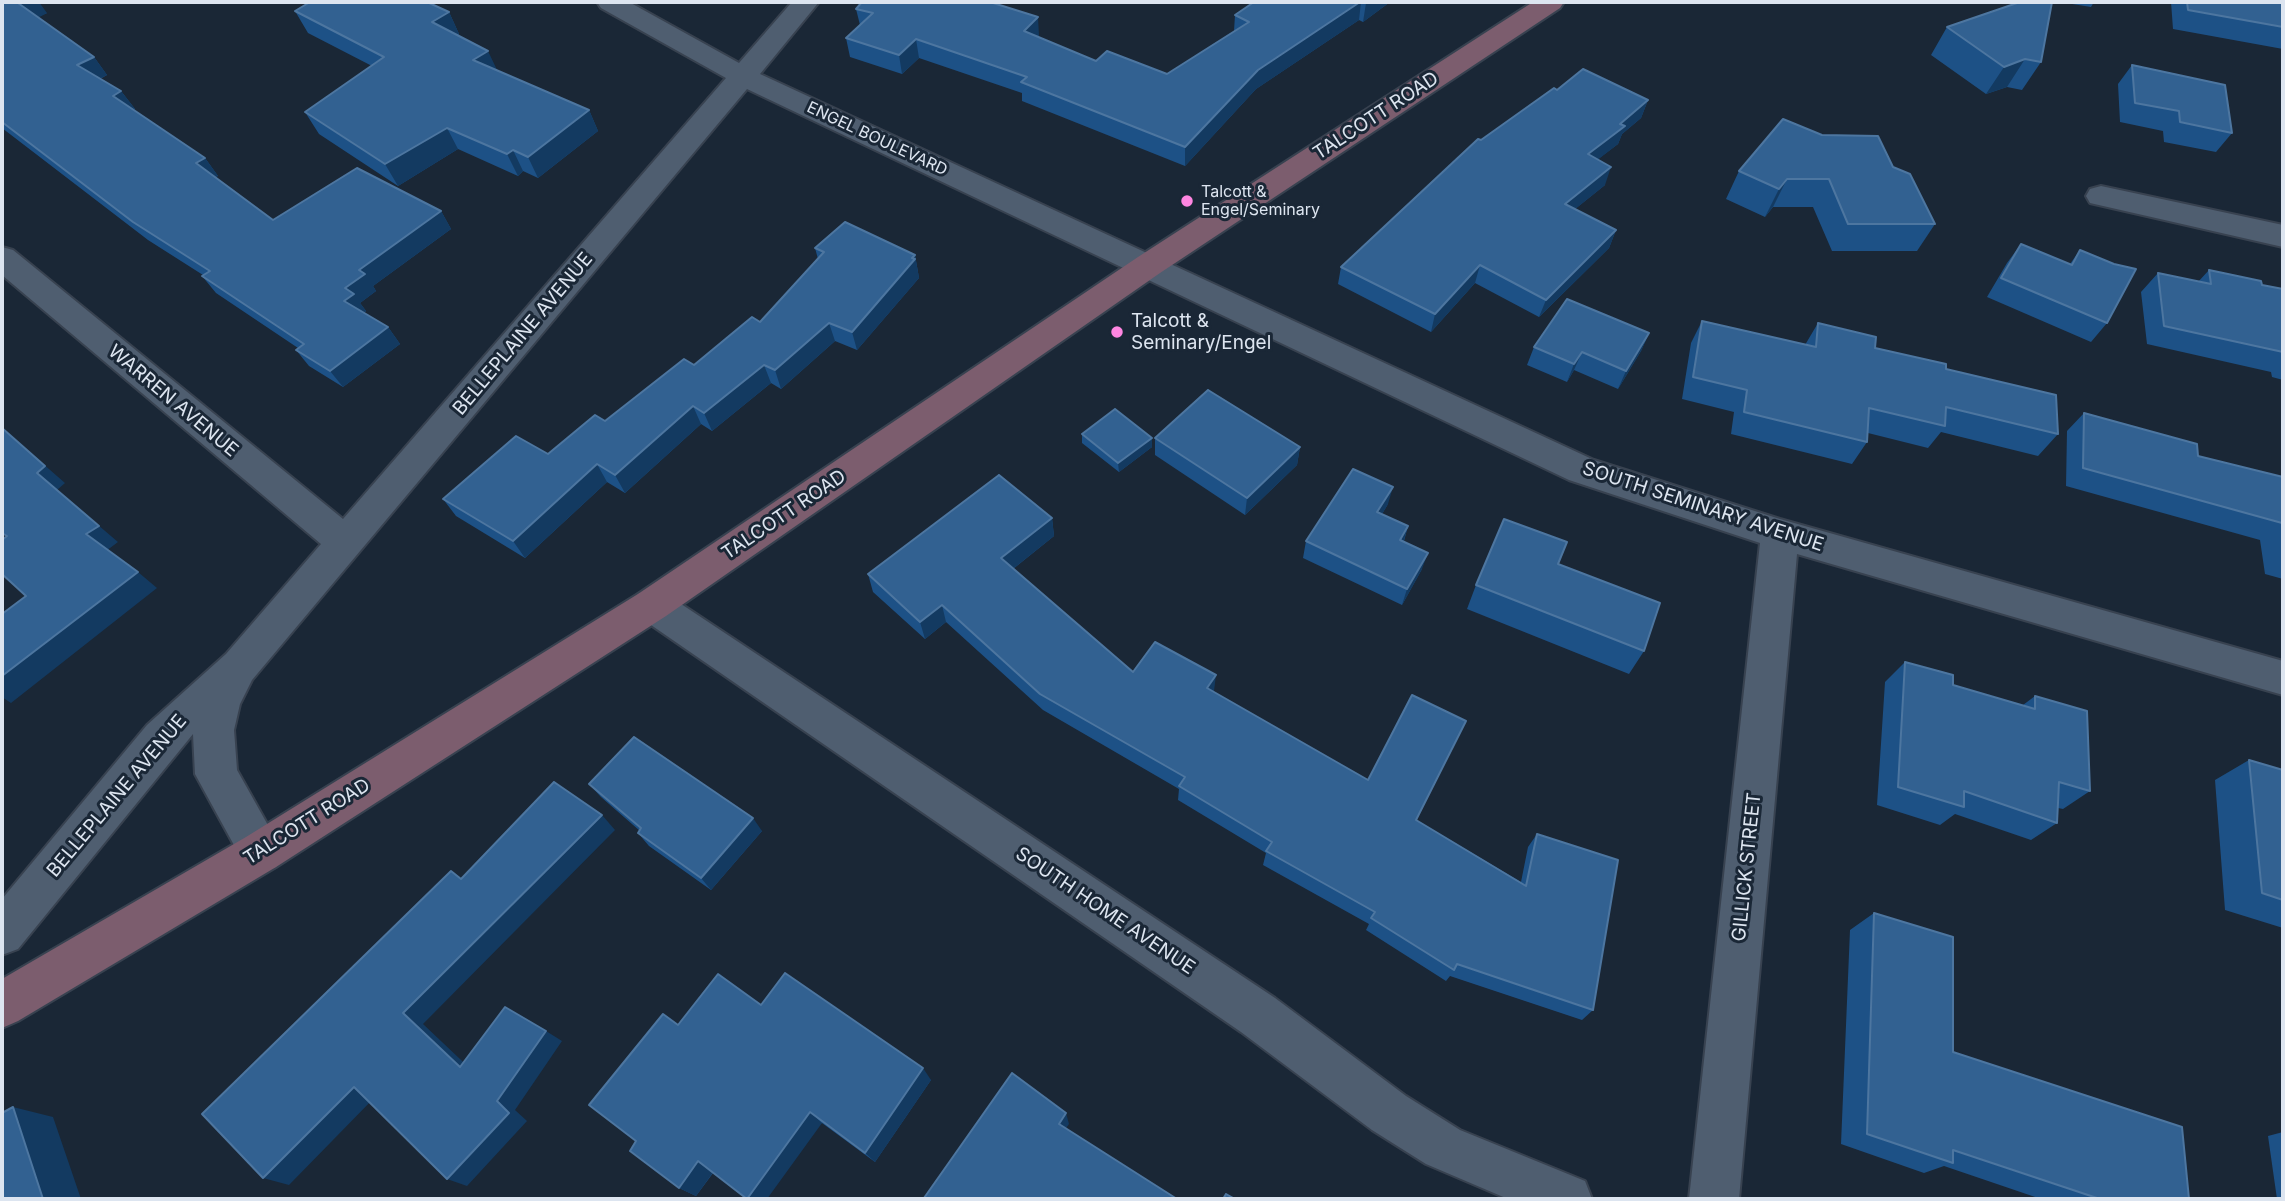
<!DOCTYPE html>
<style>
body{margin:0}
#map{position:relative;width:2285px;height:1201px;overflow:hidden;background:#1a2736;font-family:Inter,sans-serif}
canvas{display:block}
.frame{position:absolute;inset:0;border:4px solid #dde5f0;pointer-events:none}
</style>
<div id="map">
<canvas width="2285" height="1201"></canvas>
<div class="frame"></div>
</div>
<script>
const c = document.querySelector('canvas').getContext('2d');
c.lineJoin = 'round';
const shape = rows => new Path2D(rows.map(r => 'M' + r).join(''));
function stroke(path, color, width, dash) { c.strokeStyle = color; c.lineWidth = width; c.lineCap = dash ? 'butt' : 'round'; c.setLineDash(dash || []); c.stroke(path); }
function fillPath(path, color) { c.fillStyle = color; c.fill(path, 'evenodd'); }
function label(font, color, halo, rows, align = 'center') {
  c.font = font + ' Inter,sans-serif'; c.lineWidth = 6; c.setLineDash([]); c.textBaseline = 'middle'; c.strokeStyle = halo; c.fillStyle = color; for (const [text, x, y, turn = 0] of rows) {
    c.save(); c.translate(x, y); c.rotate((+turn || 0) * Math.PI / 180); c.textAlign = isNaN(turn) ? turn : align; if (halo) c.strokeText(text, 0, 0); c.fillText(text, 0, 0); c.restore();
  }
}
const street = shape([
 [597,2,629,2,739,63,792,2,819,2,760,74,1594,460,1780,519,2283,661,2283,695,1797,554,1739,1199,1689,1199,1760,543,1569,480,747,89,252,680,240,704,234,730,237,770,283,852,276,867,261,873,246,867,195,774,193,734,18,949,2,955,2,899,147,725,226,654,321,544,2,275,2,247,13,250,343,519,726,78,601,8,597,2],
 [2101,186,2283,225,2283,247,2090,203,2086,196,2090,189,2101,186],
 [652,589,666,594,1275,998,1406,1096,1460,1130,1585,1181,1592,1199,1508,1199,1426,1164,1372,1130,1241,1032,638,616,633,605,638,594,652,589]
]);
const secondary = shape([
 [1533,2,1564,2,1560,8,1160,273,666,616,276,867,18,1021,2,1028,2,979,246,837,638,594,1138,257,1533,2]
]);
stroke(street, '#384250', 4);
stroke(secondary, '#384250', 4);
fillPath(street, '#4f5e70');
fillPath(secondary, '#7c5d6e');
fillPath(shape([
 [2,2,47,13,38,17,94,57,107,75,100,79,121,91,135,109,133,110,205,158,218,176,215,177,273,220,441,211,451,229,373,286,376,291,360,303,366,311,364,313,388,327,400,344,343,387,309,366,296,350,298,348,216,293,202,276,203,275,148,240,2,128],
 [1254,2,1390,2,1363,22,1359,20,1256,89,1185,166,1022,101,1022,93,919,58,902,74,850,57,846,38,860,25,856,9,1039,36,1038,37,1096,61,1167,74,1234,31,1235,15],
 [2060,2,2094,2,2091,7],
 [2171,2,2283,2,2283,49,2173,29],
 [295,11,449,12,459,34,458,35,498,71,589,110,598,131,538,178,523,171,518,176,458,149,398,186,319,134,305,112,372,66,308,33],
 [1947,27,2041,62,2022,90,2007,87,1986,94,1931,55],
 [2132,65,2232,133,2216,152,2164,142,2163,131,2120,122,2118,84],
 [1557,90,1648,100,1641,118,1622,134,1618,144,1598,159,1605,185,1575,209,1616,230,1609,248,1539,317,1475,283,1431,332,1338,284,1341,267,1481,140],
 [1893,167,1935,224,1917,251,1832,251,1813,207,1773,207,1765,217,1726,199,1739,171],
 [2021,244,2070,264,2080,250,2107,323,2091,342,1987,297,2007,263],
 [815,248,915,255,919,278,857,350,835,341,781,389,771,383,712,431,701,424,625,493,607,482,525,558,456,516,443,499,548,454,605,421,694,365,760,322,818,259],
 [2209,270,2262,285,2283,289,2283,380,2272,377,2271,372,2147,344,2141,292,2158,273,2198,282],
 [1702,321,1805,345,1818,323,1875,348,1946,369,2058,434,2038,456,1941,432,1928,448,1868,433,1867,442,1852,464,1731,434,1734,412,1682,399,1691,343],
 [1649,333,1641,351,1618,389,1574,370,1567,382,1527,365,1534,347],
 [2084,413,2198,456,2283,477,2283,579,2265,574,2260,540,2066,486,2067,431],
 [1082,434,1152,438,1152,447,1119,472,1082,443],
 [1155,438,1300,447,1297,465,1245,515,1155,455],
 [1388,504,1382,514,1408,526,1404,541,1422,569,1402,605,1303,558,1306,541],
 [1052,518,1054,536,1013,569,1133,672,1214,691,1214,692,1368,780,1466,721,1416,820,1521,882,1528,847,1537,834,1593,1010,1582,1020,1450,976,1446,981,1366,930,1369,924,1263,865,1266,853,1178,800,1179,789,1043,710,946,622,925,639,873,592,868,574],
 [1558,564,1644,651,1629,674,1467,609,1476,585],
 [1905,662,1953,685,2023,705,2035,696,2090,791,2063,809,2058,808,2057,823,2031,840,1955,814,1940,825,1877,805,1885,682],
 [2249,760,2283,770,2283,928,2225,910,2215,780],
 [589,784,762,831,711,890,649,846,638,833,640,831,601,797],
 [1874,913,1953,1052,2189,1199,2041,1199,1944,1166,1924,1173,1841,1144,1850,930],
 [761,1005,931,1080,875,1162,822,1123,713,1173,696,1196,679,1188,678,1025],
 [2283,1132,2283,1199,2277,1199,2268,1136]
]), '#1d5186');
fillPath(shape([
 [20,2,39,2,47,13,32,21,18,3],
 [1360,2,1361,2,1359,20,1256,89,1185,166,1185,147,1258,70],
 [1367,2,1390,2,1363,22,1366,3],
 [449,12,459,34,443,43,432,22],
 [1038,17,1039,36,1025,50,1024,31],
 [916,39,919,58,902,74,899,55],
 [488,51,498,72,473,60],
 [94,57,107,75,91,83,77,65],
 [2025,59,2007,87,1986,94,2004,67],
 [121,91,135,109,127,114,113,96],
 [1648,100,1641,118,1622,134,1618,144,1582,172,1588,154,1620,124],
 [589,110,598,131,538,178,528,157],
 [447,128,458,149,398,186,385,164],
 [513,150,523,171,518,176,507,154],
 [205,158,218,176,210,180,196,163],
 [1611,167,1605,185,1559,222,1565,204],
 [1787,179,1773,207,1765,217,1779,189],
 [441,211,451,229,373,286,376,291,360,303,366,311,356,318,344,301,345,288,359,270],
 [1616,230,1609,248,1539,317,1546,300],
 [915,255,919,278,857,350,852,332],
 [1480,265,1475,283,1431,332,1435,314],
 [829,323,835,341,781,389,775,370],
 [388,327,400,344,343,387,330,371],
 [1649,333,1641,351,1618,389,1626,371],
 [1582,352,1574,370,1567,382,1574,364],
 [764,365,771,383,712,431,704,413],
 [693,406,701,424,625,493,615,475],
 [2,428,65,483,57,490,118,542,106,551,86,534],
 [1152,438,1152,447,1119,472,1118,463],
 [1300,447,1297,465,1245,515,1247,498],
 [597,464,607,482,525,558,513,541],
 [1393,487,1388,504,1373,529,1377,512],
 [1052,518,1054,536,1004,576,1001,558],
 [1408,526,1403,543,1400,540],
 [1428,553,1422,569,1402,605,1407,589],
 [138,572,157,588,11,703,2,697,2,676],
 [942,605,946,622,925,639,920,622],
 [1216,675,1214,691,1205,704,1207,688],
 [602,815,615,830,423,1024,479,1077,460,1067,403,1013],
 [753,818,762,831,711,890,701,878],
 [546,1031,562,1041,515,1110,527,1121,467,1186,447,1179,497,1101],
 [923,1068,931,1080,875,1162,865,1153],
 [354,1087,376,1096,289,1185,263,1178],
 [13,1107,53,1117,81,1199,43,1199],
 [810,1112,822,1123,767,1199,747,1199],
 [1066,1113,1069,1124,1062,1134,1059,1124],
 [698,1161,714,1171,696,1196,679,1188]
]), '#133a61');
const building = shape([
 [2,2,20,2,18,3,94,57,77,65,121,91,113,96,205,158,196,163,273,220,357,168,441,211,359,270,365,274,345,288,354,294,344,301,388,327,330,371,296,350,304,344,202,276,210,271,133,222,2,122,2,2],
 [310,2,427,2,449,12,432,22,488,51,473,60,589,110,528,157,513,150,507,154,447,128,385,164,305,112,384,57,295,11,310,2],
 [862,2,990,2,1038,17,1024,31,1096,61,1107,51,1167,74,1249,22,1235,15,1254,2,1360,2,1258,70,1185,147,1021,82,1027,77,916,39,899,55,846,38,873,13,856,9,862,2],
 [2020,2,2052,2,2041,62,2025,59,2004,67,1947,27,2020,2],
 [2187,2,2283,2,2283,27,2188,10,2187,2],
 [2132,65,2225,85,2232,133,2180,122,2179,111,2135,103,2132,65],
 [1583,69,1648,100,1620,124,1625,126,1588,154,1611,167,1565,204,1616,230,1546,300,1480,265,1435,314,1341,267,1478,139,1481,140,1554,88,1557,90,1583,69],
 [1783,119,1822,135,1878,136,1893,167,1910,174,1935,224,1848,224,1829,179,1787,179,1779,189,1739,171,1783,119],
 [845,222,915,255,912,258,915,259,852,332,829,323,775,370,764,365,704,413,693,406,615,475,597,464,513,541,443,499,516,436,548,454,595,415,605,421,684,359,694,365,752,317,760,322,824,252,815,248,845,222],
 [2021,244,2072,265,2080,250,2114,264,2136,269,2107,323,2001,278,2021,244],
 [2209,270,2261,281,2262,285,2283,289,2283,352,2164,326,2158,273,2211,284,2209,270],
 [1567,299,1649,333,1626,371,1582,352,1574,364,1534,347,1567,299],
 [1702,321,1816,347,1818,323,1876,337,1875,348,1946,364,1946,369,2056,395,2058,434,1946,407,1945,426,1869,408,1867,442,1744,412,1747,390,1693,377,1702,321],
 [1208,390,1300,447,1247,498,1155,438,1208,390],
 [1115,409,1152,438,1118,463,1082,434,1115,409],
 [2084,413,2197,444,2198,456,2283,477,2283,531,2282,523,2083,468,2084,413],
 [2,428,45,466,37,473,99,526,86,534,138,572,2,676,2,614,26,596,2,574,2,540,7,536,2,533,2,428],
 [1353,469,1393,487,1377,512,1408,526,1400,540,1428,553,1407,589,1306,541,1353,469],
 [999,475,1052,518,1001,558,1133,672,1155,642,1216,675,1207,688,1368,780,1412,695,1466,721,1416,820,1526,886,1537,834,1618,860,1593,1010,1457,964,1454,970,1371,918,1375,912,1266,851,1272,842,1179,786,1185,777,1040,694,942,605,920,622,868,574,999,475],
 [1504,519,1567,542,1558,564,1660,603,1644,651,1476,585,1504,519],
 [1905,662,1953,675,1953,685,2035,709,2035,696,2087,711,2090,791,2059,782,2057,823,1964,791,1964,807,1898,787,1905,662],
 [634,737,753,818,701,878,638,833,641,828,589,784,634,737],
 [2249,760,2283,770,2283,900,2262,893,2249,760],
 [554,782,602,815,403,1013,460,1067,505,1007,546,1031,497,1101,509,1113,447,1179,354,1087,263,1178,202,1114,451,871,461,879,554,782],
 [1874,913,1953,937,1953,1052,2182,1127,2189,1199,2100,1199,1953,1150,1953,1163,1867,1134,1874,913],
 [785,973,923,1068,865,1153,810,1112,747,1199,698,1161,679,1188,630,1151,636,1141,589,1105,663,1014,678,1025,718,974,761,1005,785,973],
 [1012,1073,1066,1113,1059,1124,1177,1199,926,1199,924,1198,1012,1073],
 [13,1107,43,1199,2,1199,2,1113,13,1107],
 [1226,1194,1235,1199,1223,1199,1226,1194]
]);
fillPath(building, '#326191');
stroke(building, '#4d76a0', 2);
for (const [x, y, r, color] of [
 [1187,201,7,"#fe86e1"],
 [1117,332,7,"#fe86e1"]
]) { const dot = new Path2D(); dot.arc(x, y, r, 0, 2 * Math.PI); c.fillStyle = color; c.fill(dot); stroke(dot, '#1a2736', 2.5); }
label('16px', '#dde5f0', '#1a2736', [
 ["ENGEL BOULEVARD",877,139,25]
]);
label('16px', '#dde5f0', '#1a2736', [
 ["Talcott &",1201,192],
 ["Engel/Seminary",1201,210]
], 'left');
label('19px', '#dde5f0', '#1a2736', [
 ["TALCOTT ROAD",1376,116,-33],
 ["BELLEPLAINE AVENUE",523,334,-50],
 ["WARREN AVENUE",173,401,40],
 ["SOUTH SEMINARY AVENUE",1703,507,18],
 ["TALCOTT ROAD",784,515,-34],
 ["BELLEPLAINE AVENUE",117,796,-50],
 ["TALCOTT ROAD",307,822,-32],
 ["GILLICK STREET",1747,867,-84],
 ["SOUTH HOME AVENUE",1105,911,34]
]);
label('19px', '#dde5f0', '#1a2736', [
 ["Talcott &",1131,321],
 ["Seminary/Engel",1131,343]
], 'left');
</script>
